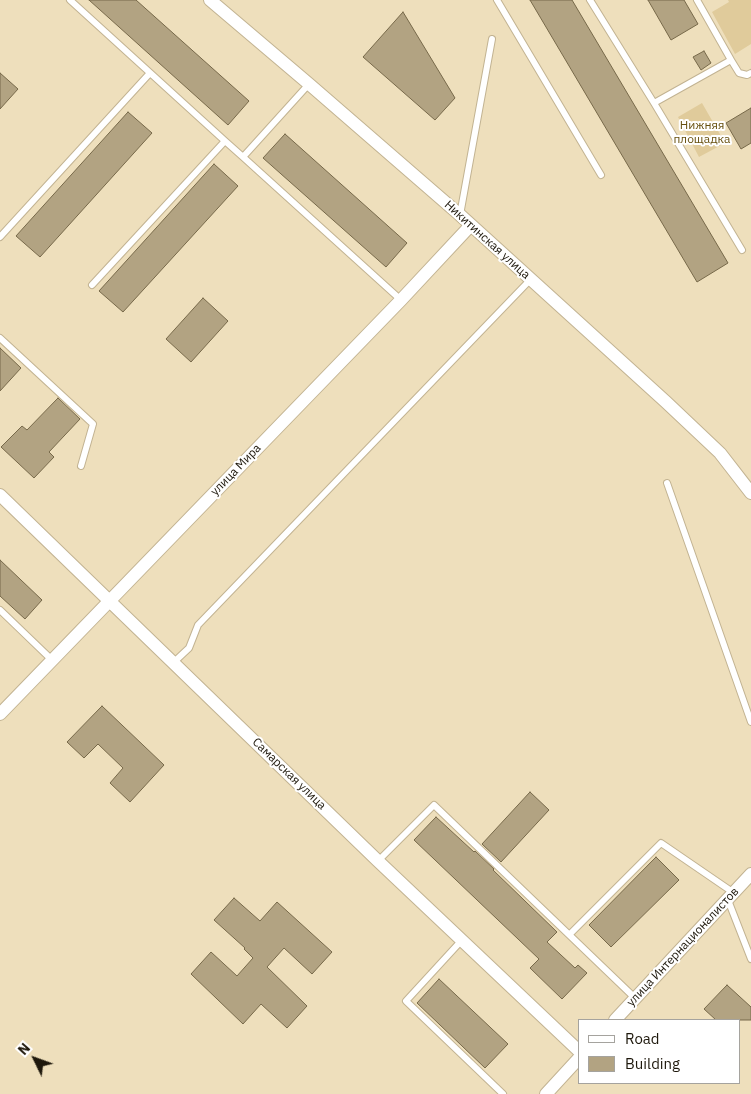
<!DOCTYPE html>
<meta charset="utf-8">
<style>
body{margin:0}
#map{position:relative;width:751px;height:1094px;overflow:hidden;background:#eedfbc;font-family:"IBM Plex Sans",sans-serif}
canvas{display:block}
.legend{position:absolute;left:578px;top:1019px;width:162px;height:65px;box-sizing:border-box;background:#fff;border:1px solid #a5a39e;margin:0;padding:6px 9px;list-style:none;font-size:15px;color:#1e180c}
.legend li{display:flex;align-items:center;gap:10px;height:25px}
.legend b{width:25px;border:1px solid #a5a39e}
.north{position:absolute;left:10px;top:1034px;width:50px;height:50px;-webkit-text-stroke:4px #fff;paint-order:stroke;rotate:312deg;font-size:14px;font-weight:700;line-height:20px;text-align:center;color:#1e180c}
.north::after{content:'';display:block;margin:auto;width:18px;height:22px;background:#1e180c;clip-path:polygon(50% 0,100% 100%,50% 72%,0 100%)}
</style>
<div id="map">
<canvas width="751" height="1094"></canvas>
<ul class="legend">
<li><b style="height:6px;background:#fff"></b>Road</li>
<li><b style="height:14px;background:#b2a382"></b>Building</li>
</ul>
<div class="north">N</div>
</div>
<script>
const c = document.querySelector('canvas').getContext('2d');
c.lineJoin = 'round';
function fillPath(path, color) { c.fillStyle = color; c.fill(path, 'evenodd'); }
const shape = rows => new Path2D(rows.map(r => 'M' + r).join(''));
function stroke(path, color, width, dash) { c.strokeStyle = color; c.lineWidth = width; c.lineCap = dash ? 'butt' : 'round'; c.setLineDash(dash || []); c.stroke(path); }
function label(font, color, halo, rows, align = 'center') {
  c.font = font + ' "IBM Plex Sans",sans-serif'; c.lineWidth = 4; c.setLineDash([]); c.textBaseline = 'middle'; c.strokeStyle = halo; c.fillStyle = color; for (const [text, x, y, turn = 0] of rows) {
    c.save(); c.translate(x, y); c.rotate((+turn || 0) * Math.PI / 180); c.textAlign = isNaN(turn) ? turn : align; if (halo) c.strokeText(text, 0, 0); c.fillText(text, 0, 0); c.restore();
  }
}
fillPath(shape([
 [728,0,751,0,751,44,735,54,712,12,729,2],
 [702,103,725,143,699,157,678,117]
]), '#e0cb9b');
const building = shape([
 [89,0,136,0,249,101,228,125,89,0],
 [530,0,572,0,728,263,697,282,530,0],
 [648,0,684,0,698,24,671,40,648,0],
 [403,12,455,98,435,120,363,57,403,12],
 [704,51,711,63,701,70,693,57,704,51],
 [0,73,18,89,0,109,0,73],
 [751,108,751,143,741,149,726,123,751,108],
 [128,112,152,133,40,257,16,236,128,112],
 [285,134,407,243,386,267,263,158,285,134],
 [214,164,238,186,123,312,99,291,214,164],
 [203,298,228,321,191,362,166,339,203,298],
 [0,348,21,368,0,391,0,348],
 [58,398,80,419,49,452,54,457,34,478,1,447,22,426,27,430,58,398],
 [0,560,42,600,25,619,0,596,0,560],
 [102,706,164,765,130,802,110,783,123,768,98,744,84,758,67,742,102,706],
 [530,792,549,810,501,862,482,844,530,792],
 [436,817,474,852,475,851,494,869,493,870,557,932,547,942,575,968,578,965,587,973,562,999,530,968,539,959,414,840,436,817],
 [656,857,679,880,611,947,589,925,656,857],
 [234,898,260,921,277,902,332,952,312,974,284,948,267,967,307,1006,287,1028,261,1004,243,1024,191,974,211,952,237,976,253,958,244,949,245,948,214,920,234,898],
 [439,979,508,1044,485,1068,417,1003,439,979],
 [727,985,751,1007,751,1020,716,1020,704,1009,727,985]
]);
fillPath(building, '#b2a382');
stroke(building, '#77694a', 1);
const lane = shape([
 [70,0,225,141],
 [497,0,601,175],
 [590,0,654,103,742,250],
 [697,0,731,60],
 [654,103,731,60,739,73,747,75,751,73],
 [243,157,401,300],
 [460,215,492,39],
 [0,237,150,73],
 [92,285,225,141,243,157,309,84],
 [0,338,93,424,81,466],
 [667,483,751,722],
 [0,610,52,660],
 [173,663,189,648,198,625,531,279],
 [378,861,434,805,636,999],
 [728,900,751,959],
 [570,934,661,843,734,893],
 [462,940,406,1001,503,1094]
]);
const street = shape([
 [210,0,309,84,460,215,666,402,720,453,751,493],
 [0,495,378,861,580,1052],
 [0,714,401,300,471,225],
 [615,1020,751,874],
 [546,1094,580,1057]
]);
stroke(lane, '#c2b392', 8);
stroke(street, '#c2b392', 14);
stroke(lane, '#fff', 6);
stroke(street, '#fff', 12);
label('12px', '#67500f', '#fff', [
 ["Нижняя",702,126],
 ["площадка",702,140]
]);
label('12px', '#1e180c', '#fff', [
 ["Никитинская улица",487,240,42],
 ["улица Мира",236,470,-46],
 ["Самарская улица",289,774,44],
 ["улица Интернационалистов",683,947,-47]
]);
</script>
